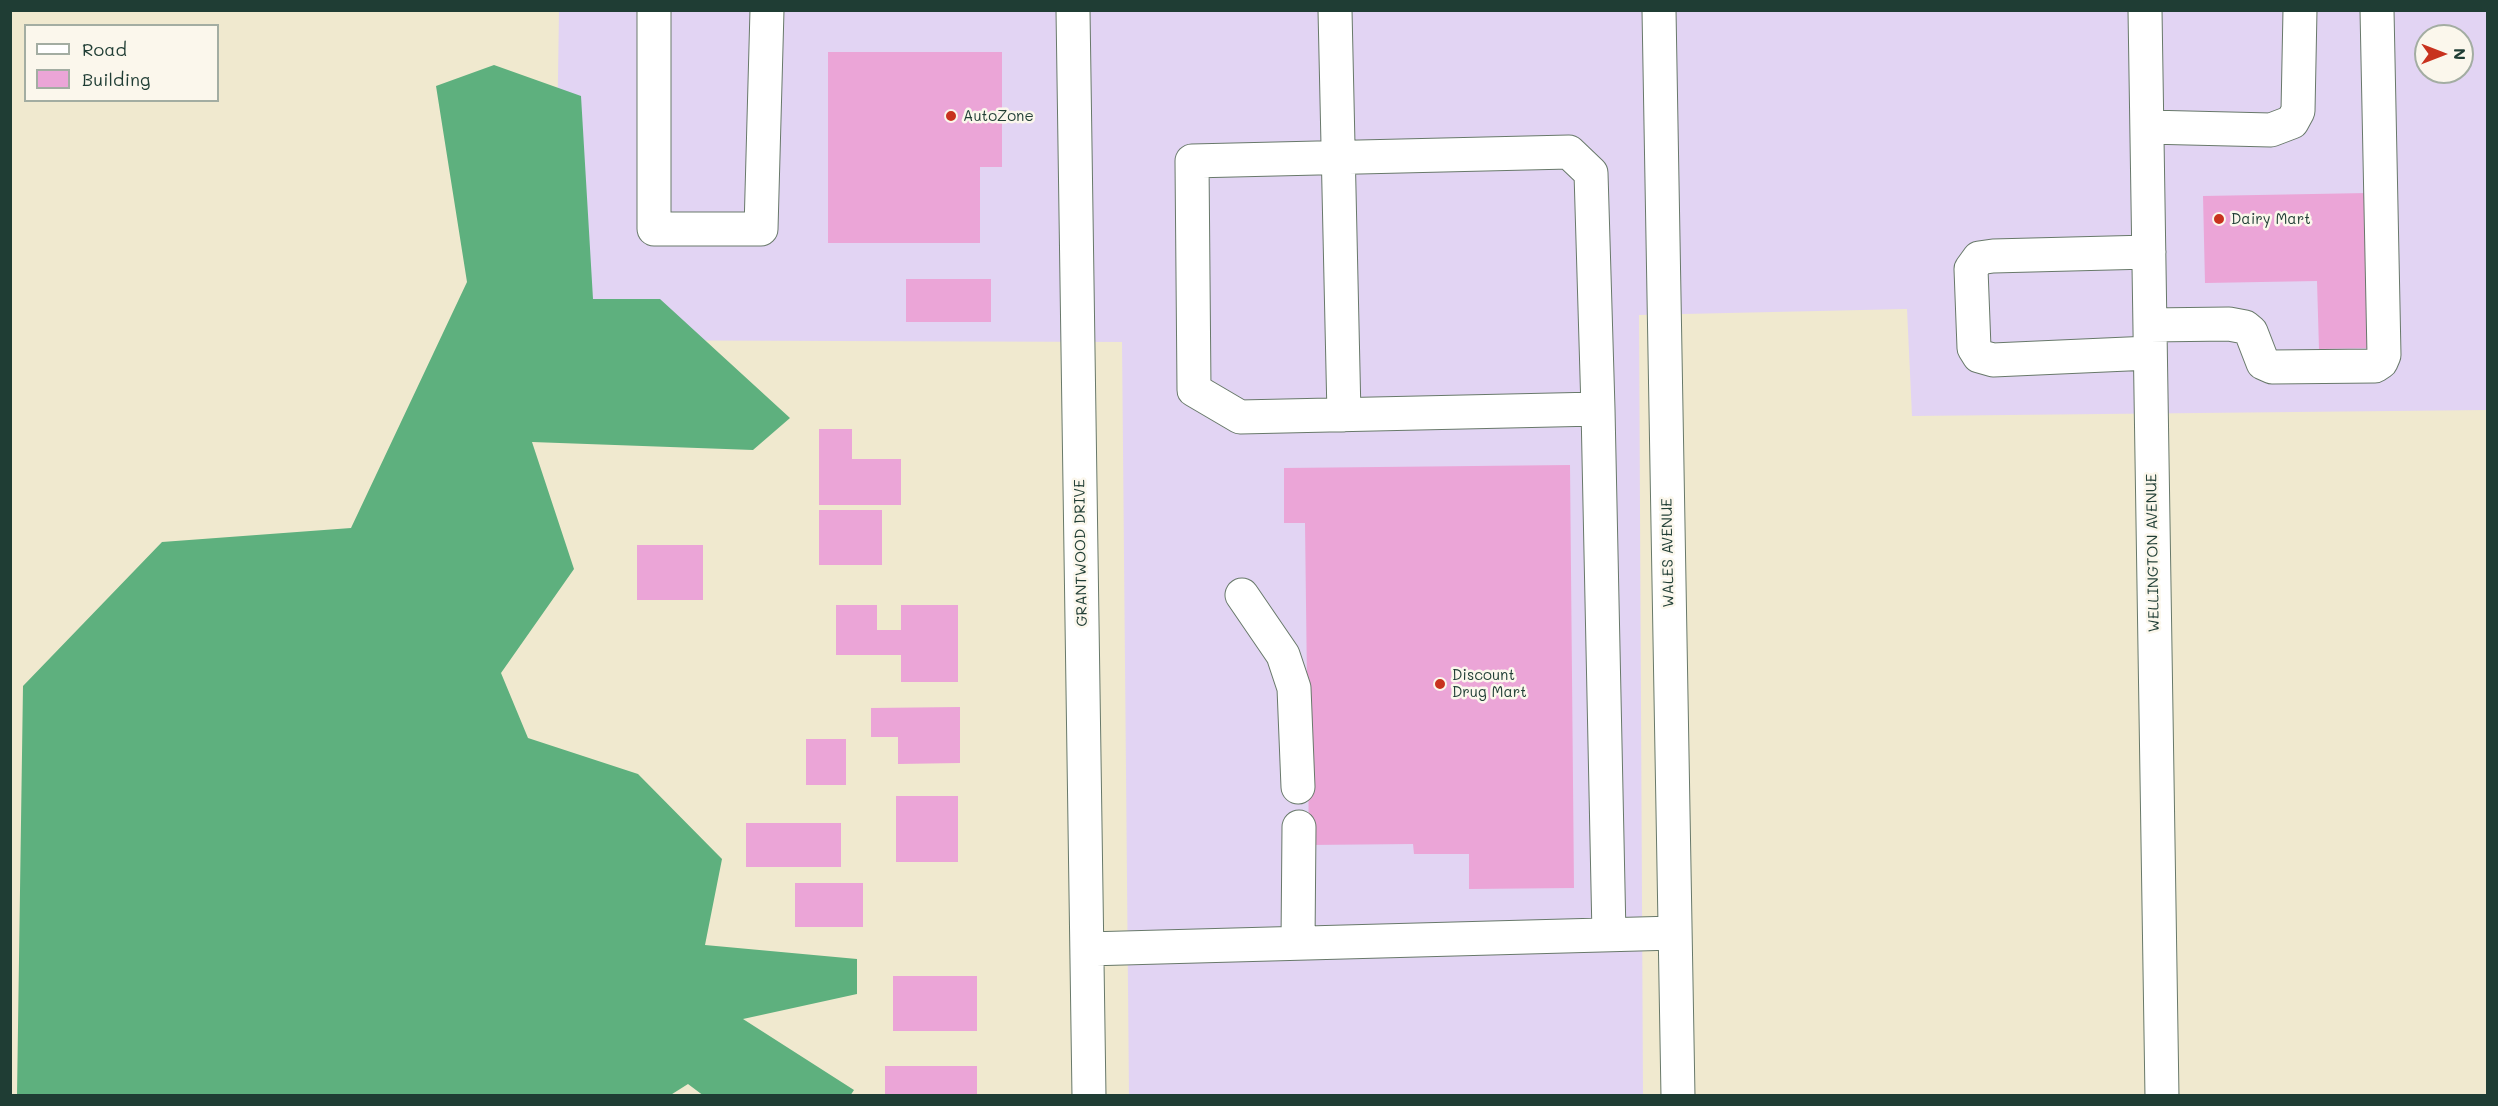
<!DOCTYPE html>
<style>
body{margin:0}
#map{position:relative;width:2498px;height:1106px;overflow:hidden;background:#f0e9cf;font-family:Mali,sans-serif}
canvas{display:block}
.frame{position:absolute;inset:0;border:12px solid #1f3d34;pointer-events:none}
.legend{position:absolute;left:24px;top:24px;width:195px;height:78px;box-sizing:border-box;background:#fbf7ec;border:2px solid #a3ada2;margin:0;padding:8px 10px;list-style:none;font-size:18px;color:#1f3d34}
.legend li{display:flex;align-items:center;gap:12px;height:30px}
.legend b{width:30px;border:2px solid #a3ada2}
.north{position:absolute;left:2414px;top:24px;width:60px;height:60px;box-sizing:border-box;background:#fbf7ec;border:2px solid #a3ada2;border-radius:50%;rotate:90deg;font-size:16px;font-weight:700;line-height:24px;text-align:center;color:#1f3d34}
.north::after{content:'';display:block;margin:auto;width:21px;height:27px;background:#c8321e;clip-path:polygon(50% 0,100% 100%,50% 72%,0 100%)}
</style>
<div id="map">
<canvas width="2498" height="1106"></canvas>
<div class="frame"></div>
<ul class="legend">
<li><b style="height:8px;background:#fff"></b>Road</li>
<li><b style="height:16px;background:#eba5d7"></b>Building</li>
</ul>
<div class="north">N</div>
</div>
<script>
const c = document.querySelector('canvas').getContext('2d');
c.lineJoin = 'round';
function fillPath(path, color) { c.fillStyle = color; c.fill(path, 'evenodd'); }
const shape = rows => new Path2D(rows.map(r => 'M' + r).join(''));
function stroke(path, color, width, dash) { c.strokeStyle = color; c.lineWidth = width; c.lineCap = dash ? 'butt' : 'round'; c.setLineDash(dash || []); c.stroke(path); }
function label(font, color, halo, rows, align = 'center') {
  c.font = font + ' Mali,sans-serif'; c.lineWidth = 5; c.setLineDash([]); c.textBaseline = 'middle'; c.strokeStyle = halo; c.fillStyle = color; for (const [text, x, y, turn = 0] of rows) {
    c.save(); c.translate(x, y); c.rotate((+turn || 0) * Math.PI / 180); c.textAlign = isNaN(turn) ? turn : align; if (halo) c.strokeText(text, 0, 0); c.fillText(text, 0, 0); c.restore();
  }
}
fillPath(shape([
 [559,11,2487,11,2487,410,1912,416,1907,309,1639,315,1643,1095,1129,1095,1122,342,554,340],
 [2426,36,2462,36,2462,72,2426,72]
]), '#e2d4f3');
fillPath(shape([
 [494,65,581,96,593,299,660,299,790,418,753,450,532,442,574,569,501,673,528,738,638,774,722,859,705,945,857,959,857,994,743,1019,854,1090,850,1096,704,1096,688,1084,669,1096,17,1095,23,686,162,542,351,528,467,282,436,86]
]), '#5eb07e');
fillPath(shape([
 [828,52,1002,52,1002,167,980,167,980,243,828,243],
 [2368,193,2371,348,2319,349,2317,281,2205,283,2203,196],
 [906,279,991,279,991,322,906,322],
 [819,429,852,429,852,459,901,459,901,505,819,505],
 [1570,465,1574,888,1469,889,1469,854,1414,854,1413,844,1309,845,1305,523,1284,523,1284,468],
 [819,510,882,510,882,565,819,565],
 [637,545,703,545,703,600,637,600],
 [836,605,877,605,877,630,901,630,901,605,958,605,958,682,901,682,901,655,836,655],
 [960,707,960,763,898,764,898,737,871,737,871,708],
 [806,739,846,739,846,785,806,785],
 [896,796,958,796,958,862,896,862],
 [746,823,841,823,841,867,746,867],
 [795,883,863,883,863,927,795,927],
 [893,976,977,976,977,1031,893,1031],
 [885,1066,977,1066,977,1096,885,1096]
]), '#eba5d7');
const minor = shape([
 [654,10,654,229,761,229,767,10],
 [1073,10,1089,1096],
 [1335,10,1344,415],
 [1659,10,1678,1096],
 [2145,10,2162,1096],
 [2147,127,2271,130,2292,122,2298,111,2300,10],
 [2149,252,1993,256,1979,258,1971,269,1974,348,1979,356,1993,360,2150,353],
 [2150,325,2229,324,2245,327,2251,332,2263,363,2272,367,2375,366,2381,362,2384,355,2377,10],
 [1598,409,1591,173,1569,152,1192,161,1194,390,1240,417,1598,409,1609,935],
 [1242,595,1283,655,1294,688,1298,787],
 [1298,943,1299,827],
 [1087,949,1675,933]
]);
stroke(minor, '#68796a', 35);
stroke(minor, '#fff', 33);
for (const [x, y, r, color] of [
 [951,116,6,"#c8321e"],
 [2219,219,6,"#c8321e"],
 [1440,684,6,"#c8321e"]
]) { const dot = new Path2D(); dot.arc(x, y, r, 0, 2 * Math.PI); c.fillStyle = color; c.fill(dot); stroke(dot, '#fbf7ec', 2); }
label('15px', '#1f3d34', '#fbf7ec', [
 ["AutoZone",963,116],
 ["Dairy Mart",2231,219],
 ["Discount",1452,675],
 ["Drug Mart",1452,692]
], 'left');
label('15px', '#1f3d34', '#fbf7ec', [
 ["GRANTWOOD DRIVE",1081,553,-91],
 ["WALES AVENUE",1668,553,-91],
 ["WELLINGTON AVENUE",2153,553,-91]
]);
</script>
